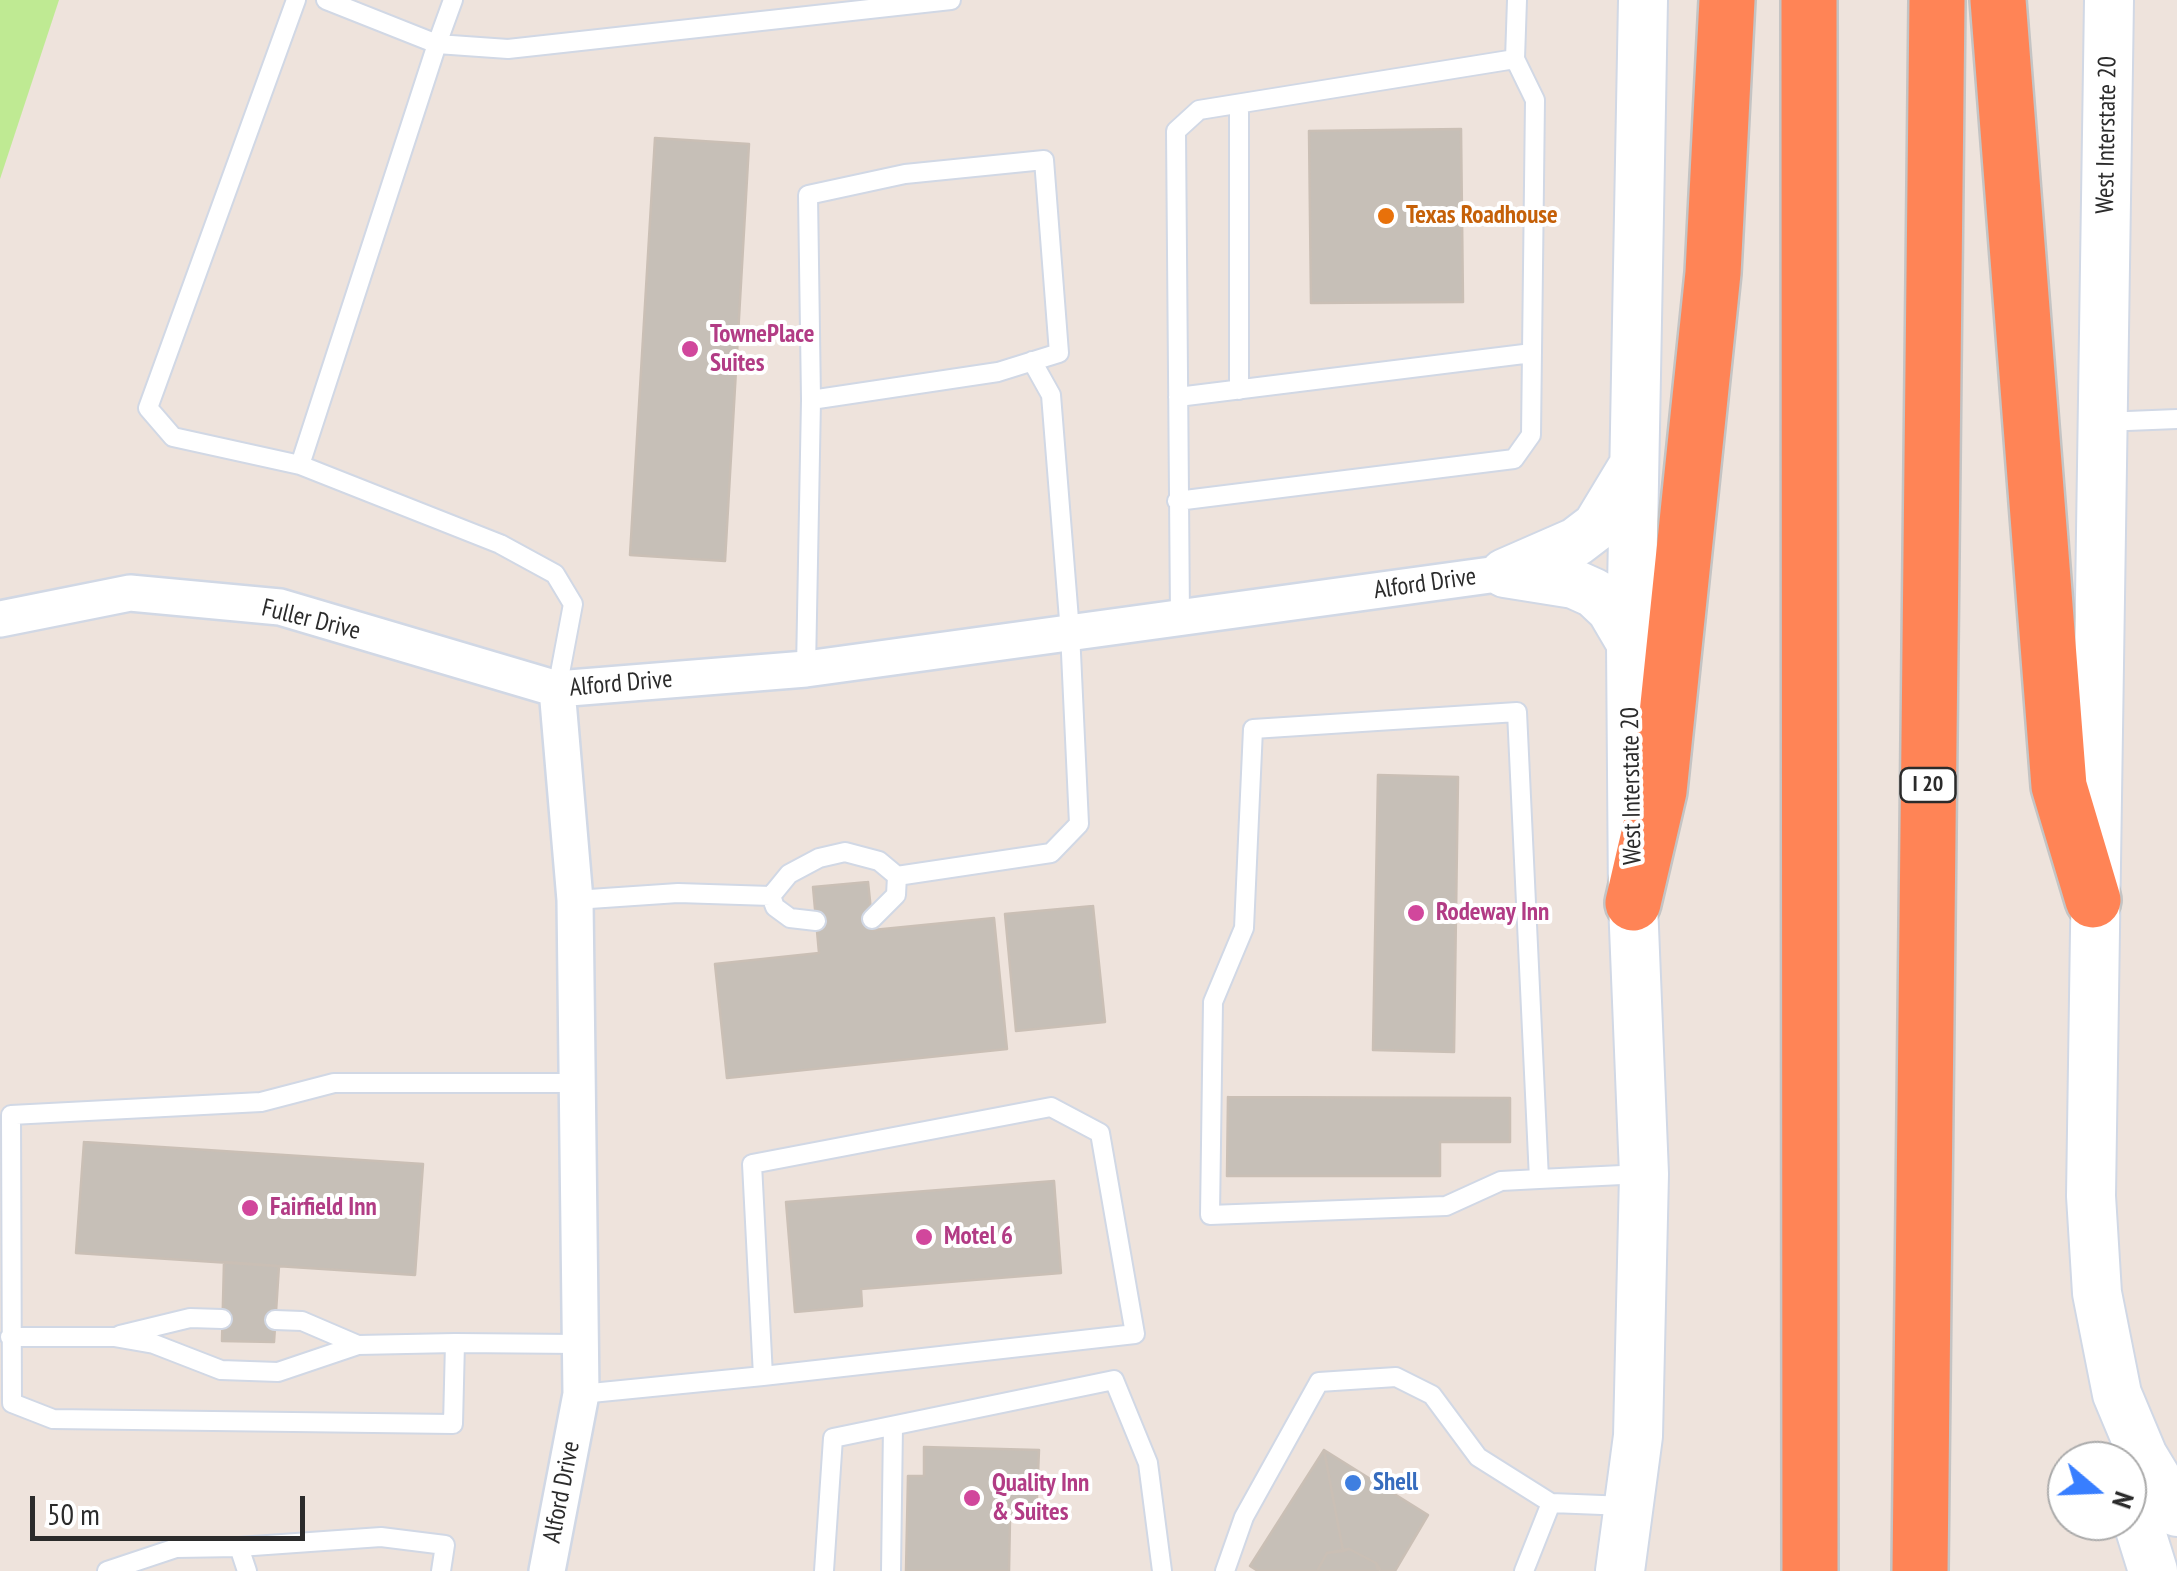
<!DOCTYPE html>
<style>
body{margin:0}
#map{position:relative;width:2177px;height:1571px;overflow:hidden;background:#eee3dc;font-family:"PT Sans Narrow",sans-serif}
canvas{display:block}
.north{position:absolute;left:2047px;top:1441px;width:100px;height:100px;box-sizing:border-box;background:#fff;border:2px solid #aaa;border-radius:50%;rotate:109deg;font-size:28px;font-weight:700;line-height:40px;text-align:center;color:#2b2b2b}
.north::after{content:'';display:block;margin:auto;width:35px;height:45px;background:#387eff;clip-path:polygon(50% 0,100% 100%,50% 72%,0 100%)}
.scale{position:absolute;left:30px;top:1496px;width:275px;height:45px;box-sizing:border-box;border:5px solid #2b2b2b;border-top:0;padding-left:12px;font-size:30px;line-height:35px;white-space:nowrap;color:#2b2b2b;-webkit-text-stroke:8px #fff;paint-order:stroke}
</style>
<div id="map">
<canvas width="2177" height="1571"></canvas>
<div class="north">N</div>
<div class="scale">50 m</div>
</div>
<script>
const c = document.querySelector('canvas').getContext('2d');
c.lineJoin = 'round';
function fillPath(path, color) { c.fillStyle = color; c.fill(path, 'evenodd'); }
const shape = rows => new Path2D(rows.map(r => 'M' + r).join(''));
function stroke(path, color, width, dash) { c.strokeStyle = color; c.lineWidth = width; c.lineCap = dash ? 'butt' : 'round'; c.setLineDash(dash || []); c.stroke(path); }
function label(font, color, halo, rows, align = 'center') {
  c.font = font + ' "PT Sans Narrow",sans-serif'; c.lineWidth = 8; c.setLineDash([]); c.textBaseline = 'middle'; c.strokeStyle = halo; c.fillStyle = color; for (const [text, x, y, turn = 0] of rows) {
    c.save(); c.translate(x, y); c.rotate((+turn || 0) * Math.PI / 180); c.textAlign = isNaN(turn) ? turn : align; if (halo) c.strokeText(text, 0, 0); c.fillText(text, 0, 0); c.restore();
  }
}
fillPath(shape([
 [0,0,59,0,0,179]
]), '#bfea93');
const building = shape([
 [1461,129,1463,302,1311,303,1309,131,1461,129],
 [655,138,749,144,725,561,630,555,655,138],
 [1378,775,1458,777,1454,1052,1373,1050,1378,775],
 [868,882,873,930,994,918,1007,1049,727,1078,715,964,819,953,813,887,868,882],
 [1093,906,1105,1022,1016,1031,1005,914,1093,906],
 [1228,1097,1510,1098,1510,1142,1440,1142,1440,1176,1227,1176,1228,1097],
 [84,1142,423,1164,415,1275,76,1253,84,1142],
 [1054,1181,1061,1273,861,1289,862,1306,795,1312,786,1202,1054,1181],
 [224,1262,279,1266,274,1342,222,1341,224,1262],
 [924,1447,1039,1450,1036,1520,1010,1519,1009,1571,906,1571,908,1476,924,1476,924,1447],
 [1324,1450,1428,1515,1395,1571,1381,1571,1376,1563,1349,1549,1343,1551,1324,1450],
 [1324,1450,1343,1551,1327,1553,1317,1571,1258,1571,1250,1566,1324,1450],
 [1349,1549,1376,1563,1378,1571,1317,1571,1327,1553,1349,1549]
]);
fillPath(building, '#c6bfb7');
stroke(building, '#cabfb5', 2.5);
const service = shape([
 [296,0,148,408,173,437,300,465],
 [326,0,437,44,453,0],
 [1239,104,1239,390],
 [1178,397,1532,353],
 [2103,422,2177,419],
 [1177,501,1514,459,1531,435,1535,100,1515,59,1517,0],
 [1180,617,1176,131,1199,110,1515,59],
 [806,669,811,400,808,195,905,174,1044,160,1059,353,998,372,811,400],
 [557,689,573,604,555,574,500,544,300,465,437,44,508,49,951,0],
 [771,896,775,907,790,918,816,921],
 [575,900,678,893,771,896,789,874,819,858,845,852,879,861,897,876,1051,853,1079,824,1070,632,1051,395,1032,361],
 [872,919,896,895,897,876],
 [578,1083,334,1083,261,1102,11,1115,12,1403,53,1419,453,1424,455,1343,580,1344],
 [1539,1179,1517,712,1253,729,1244,928,1213,1002,1210,1215,1446,1206,1501,1181,1539,1179,1643,1174],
 [275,1320,302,1321,358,1345],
 [120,1335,190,1318,222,1319],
 [10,1337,114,1337,154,1344,221,1370,278,1372,358,1345,455,1343],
 [581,1394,763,1376,1135,1334,1100,1133,1051,1107,752,1164,763,1376],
 [239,1547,381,1537,445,1545,441,1571],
 [107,1571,176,1548,239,1547,247,1571],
 [824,1571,833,1438,1114,1380,1148,1463,1162,1571],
 [891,1571,893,1426],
 [1225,1571,1244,1517,1319,1382,1396,1377,1432,1395,1478,1457,1551,1503],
 [1524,1571,1551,1503,1627,1506]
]);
const minor = shape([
 [0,619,130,593,280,607,557,689,806,669,1505,573],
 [547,1571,581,1394,575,900,557,689]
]);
const secondary = shape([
 [2109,0,2091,1196,2097,1293,2117,1394,2143,1456,2177,1512],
 [1505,573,1576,542,1597,526,1632,468],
 [1505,573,1574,584,1594,593,1611,609,1631,643],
 [2143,1456,2139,1526,2153,1571],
 [1620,1571,1638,1436,1644,1174,1633,903,1631,643,1643,0]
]);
const motorway = shape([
 [1809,0,1810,1571],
 [1998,0,2059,786,2093,900],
 [1633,903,1659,791,1713,273,1727,0],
 [1920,1571,1937,0]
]);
stroke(service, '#d1d8e5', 22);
stroke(minor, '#d1d8e5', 40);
stroke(secondary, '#d1d8e5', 52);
stroke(motorway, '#c4c4c4', 60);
stroke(service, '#fff', 18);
stroke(minor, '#fff', 35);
stroke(secondary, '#fff', 48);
stroke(motorway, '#ff8456', 55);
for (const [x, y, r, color] of [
 [1386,216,10,"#e8710a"],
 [690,349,10,"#d1479c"],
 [1416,913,10,"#d1479c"],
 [250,1208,10,"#d1479c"],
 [924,1237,10,"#d1479c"],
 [1353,1483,10,"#3f7fe0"],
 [972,1498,10,"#d1479c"]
]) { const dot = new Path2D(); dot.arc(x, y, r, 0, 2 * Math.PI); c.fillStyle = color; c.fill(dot); stroke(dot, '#fff', 4); }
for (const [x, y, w] of [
 [1928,785,55]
]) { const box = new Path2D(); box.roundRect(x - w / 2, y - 17, w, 34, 8); c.fillStyle = '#fff'; c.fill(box); stroke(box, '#2b2b2b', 2.5); }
label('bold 22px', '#2b2b2b', null, [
 ["I 20",1928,785]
]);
label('25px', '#2b2b2b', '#fff', [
 ["West Interstate 20",2107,135,-89],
 ["Alford Drive",1425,584,-8],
 ["Fuller Drive",311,620,14],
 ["Alford Drive",621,684,-5],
 ["West Interstate 20",1632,786,-91],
 ["Alford Drive",562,1492,-79]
]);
label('bold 25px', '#c56008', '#fff', [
 ["Texas Roadhouse",1406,216]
], 'left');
label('bold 25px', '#b23c85', '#fff', [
 ["TownePlace",710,335],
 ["Suites",710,364],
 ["Rodeway Inn",1436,913],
 ["Fairfield Inn",270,1208],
 ["Motel 6",944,1237],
 ["Quality Inn",992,1484],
 ["& Suites",992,1513]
], 'left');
label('bold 25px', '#366cbe', '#fff', [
 ["Shell",1373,1483]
], 'left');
</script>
